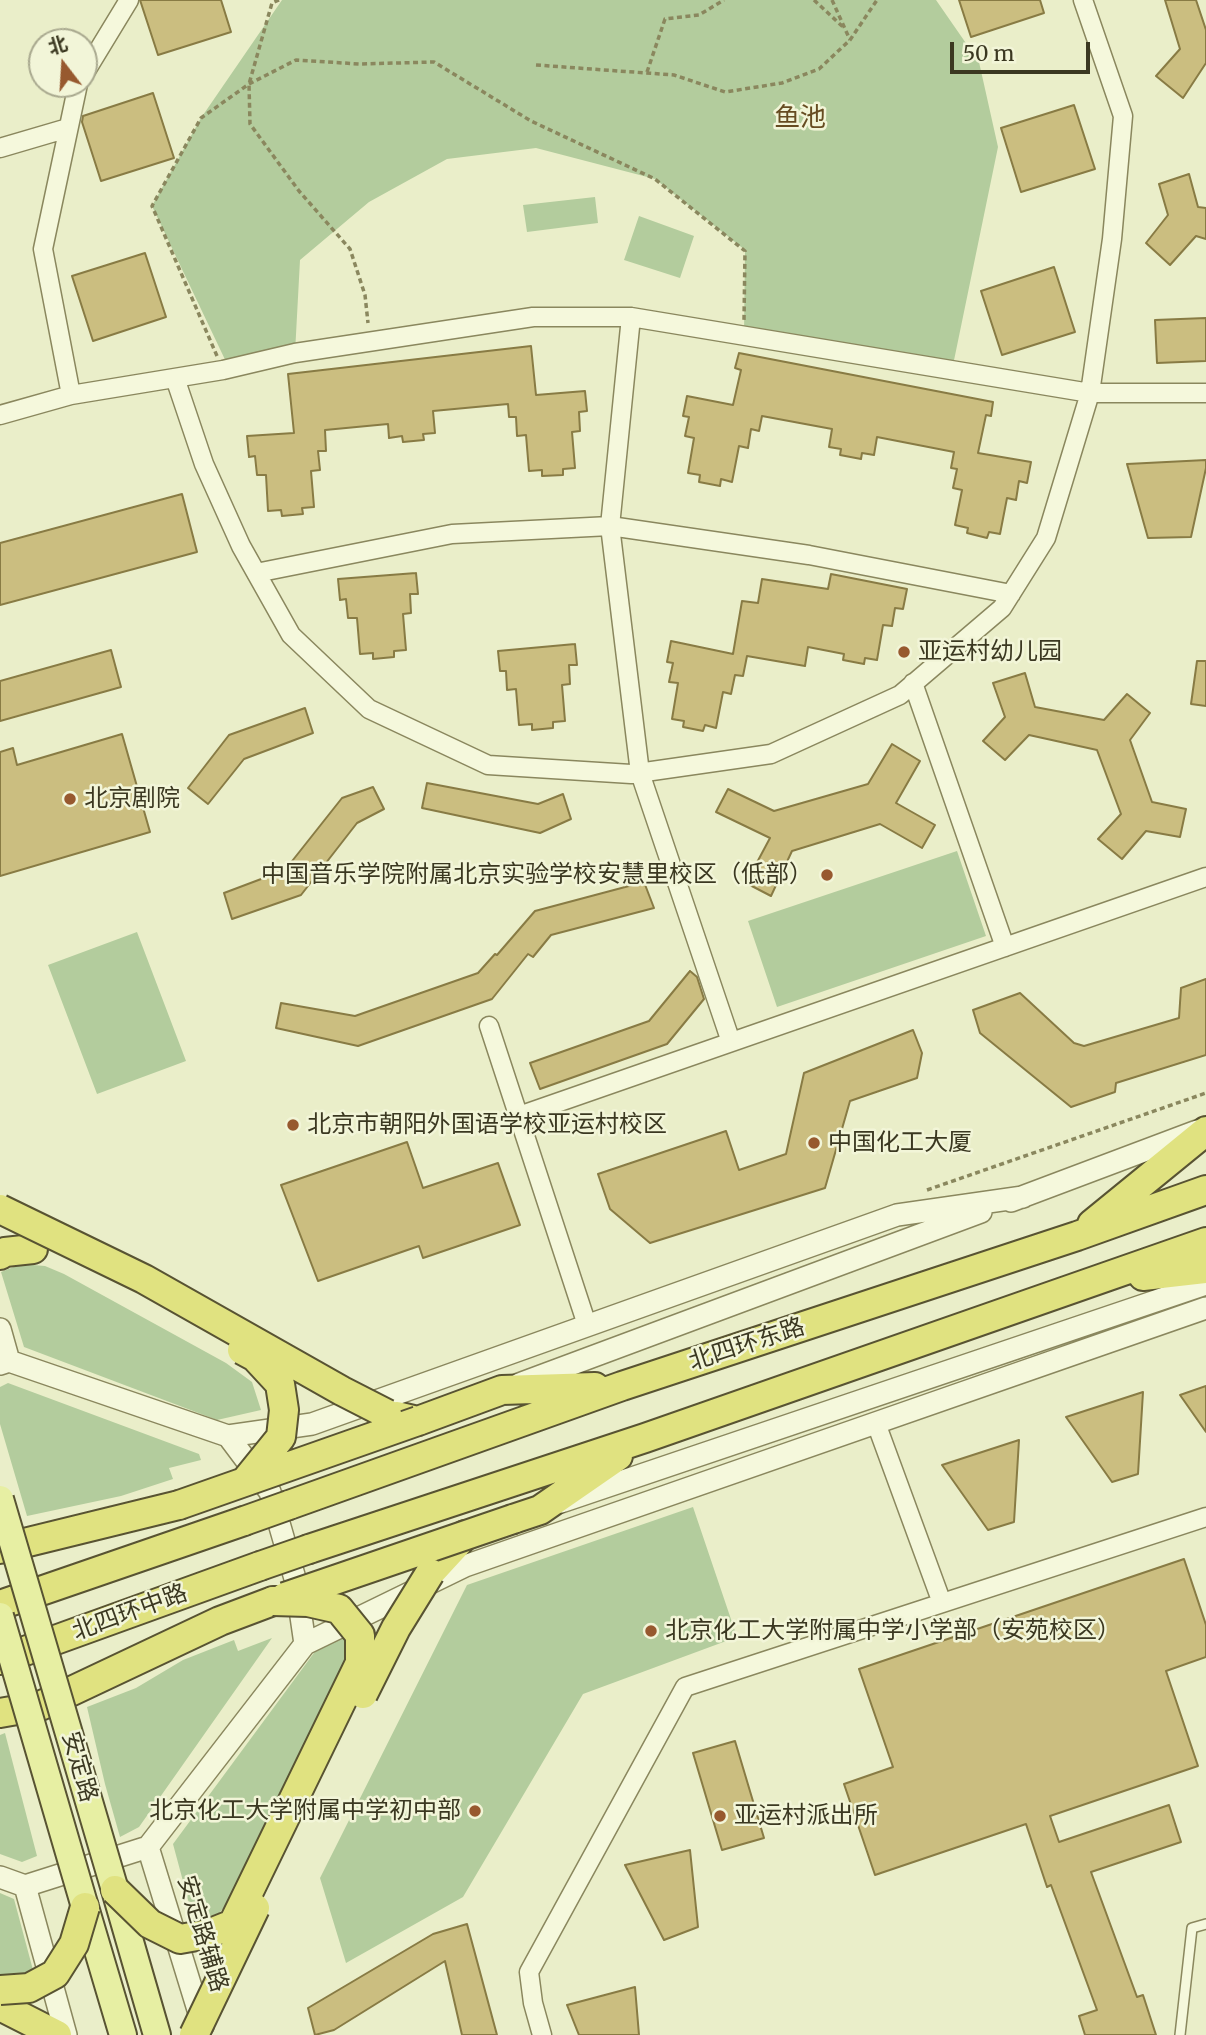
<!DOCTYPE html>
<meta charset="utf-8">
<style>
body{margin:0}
#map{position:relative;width:1206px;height:2035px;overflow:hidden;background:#eaeec9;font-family:Merriweather,"Noto Sans SC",serif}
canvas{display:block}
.north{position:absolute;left:28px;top:28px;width:70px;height:70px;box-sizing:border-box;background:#f2f5d8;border:2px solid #a9a98f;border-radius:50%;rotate:343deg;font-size:19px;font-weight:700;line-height:28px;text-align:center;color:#3b3821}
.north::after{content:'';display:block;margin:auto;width:24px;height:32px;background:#97592f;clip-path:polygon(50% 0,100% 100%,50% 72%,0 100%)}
.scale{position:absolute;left:950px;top:42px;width:140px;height:32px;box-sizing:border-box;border:4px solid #3b3821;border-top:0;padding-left:9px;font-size:21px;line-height:24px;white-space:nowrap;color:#3b3821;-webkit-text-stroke:5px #f2f5d8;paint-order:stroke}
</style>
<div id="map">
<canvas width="1206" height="2035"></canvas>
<div class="north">北</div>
<div class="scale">50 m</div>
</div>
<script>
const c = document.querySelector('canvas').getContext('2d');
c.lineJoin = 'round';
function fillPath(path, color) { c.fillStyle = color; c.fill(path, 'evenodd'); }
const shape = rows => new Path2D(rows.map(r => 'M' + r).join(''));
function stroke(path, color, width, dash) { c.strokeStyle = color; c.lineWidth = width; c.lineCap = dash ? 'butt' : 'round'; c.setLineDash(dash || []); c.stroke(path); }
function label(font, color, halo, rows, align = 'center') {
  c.font = font + ' Merriweather,"Noto Sans SC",serif'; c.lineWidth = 5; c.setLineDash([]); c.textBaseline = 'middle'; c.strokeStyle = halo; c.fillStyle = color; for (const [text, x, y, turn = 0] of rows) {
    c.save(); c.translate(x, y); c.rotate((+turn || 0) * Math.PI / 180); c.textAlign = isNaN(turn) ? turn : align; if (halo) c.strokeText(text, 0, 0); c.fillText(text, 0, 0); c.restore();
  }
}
fillPath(shape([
 [282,0,936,0,979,62,998,147,952,370,744,336,745,250,655,179,536,148,447,159,369,202,300,260,295,353,229,368,152,206,201,118],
 [595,197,598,223,527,232,523,205],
 [639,216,694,236,680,278,624,260],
 [957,851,986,936,777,1007,748,921],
 [137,932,186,1061,97,1094,48,965],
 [21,1264,45,1266,64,1274,226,1363,252,1382,261,1410,217,1420,24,1347,1,1272],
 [8,1383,199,1454,201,1460,169,1468,173,1479,121,1496,27,1516,0,1424,0,1387],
 [693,1507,737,1637,583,1694,463,1897,346,1963,320,1878,467,1585],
 [344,1630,356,1652,246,1884,219,1913,194,1922,173,1844,325,1638],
 [272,1638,139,1827,120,1837,105,1784,87,1707,136,1688,183,1660,234,1640,238,1651],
 [5,1733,37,1856,22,1862,0,1854,0,1735],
 [0,1893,14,1899,33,1970,12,1981,0,1979]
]), '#b3cc9d');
const building = shape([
 [140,0,221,0,231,32,158,55,140,0],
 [959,0,1040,0,1044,13,971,37,959,0],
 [1165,0,1196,0,1206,30,1206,63,1183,98,1156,76,1180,49,1165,0],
 [153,93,174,158,101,181,82,122,83,116,153,93],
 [1074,105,1095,169,1021,192,1001,128,1074,105],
 [1189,174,1198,207,1206,208,1206,239,1196,236,1170,265,1146,243,1168,215,1159,184,1189,174],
 [145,253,166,317,93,341,72,276,145,253],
 [1054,267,1075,332,1002,355,981,291,1054,267],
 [1206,318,1206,361,1157,363,1155,320,1206,318],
 [531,346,536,395,585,391,587,411,579,412,580,431,572,432,575,468,563,469,563,475,542,476,542,470,529,471,526,435,517,436,516,417,509,417,508,404,433,411,435,433,423,434,424,440,403,442,402,436,389,438,388,424,325,430,326,451,318,451,320,470,311,471,314,507,302,508,303,514,282,516,281,510,268,511,266,475,257,475,255,456,249,457,247,436,294,433,288,374,531,346],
 [739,353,993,402,991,416,986,415,978,453,1031,462,1027,483,1019,481,1016,500,1007,498,1000,534,989,532,987,538,967,533,968,528,955,525,962,490,953,488,957,469,951,468,954,452,877,437,874,455,862,453,861,459,840,455,841,449,829,447,832,429,762,416,759,431,751,429,748,448,739,446,732,482,721,479,720,486,699,482,700,475,688,473,694,438,685,436,689,417,683,416,687,396,733,405,741,370,735,368,739,353],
 [1206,460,1206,468,1191,537,1148,538,1127,464,1206,460],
 [182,494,197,552,0,605,0,543,182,494],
 [416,573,418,594,410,594,411,613,403,614,406,650,394,651,394,657,373,659,373,653,360,654,357,618,348,618,346,599,340,600,338,579,416,573],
 [831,574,907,589,903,609,895,608,892,626,883,625,877,660,865,658,864,664,843,660,844,654,808,647,805,666,747,656,743,676,735,675,731,694,723,692,716,728,705,725,703,731,683,727,684,721,672,719,678,683,669,682,673,663,667,662,671,641,733,654,742,601,758,603,762,579,828,589,831,574],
 [575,644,577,665,569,665,570,684,562,685,565,721,553,722,553,728,532,730,532,724,519,725,516,689,507,690,506,671,500,671,498,651,575,644],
 [111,650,121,687,0,721,0,681,111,650],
 [1197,661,1206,661,1206,706,1191,704,1197,661],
 [1025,673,1035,707,1104,720,1127,694,1150,713,1130,740,1152,802,1186,809,1180,837,1146,831,1122,859,1098,839,1121,814,1097,750,1029,735,1005,760,983,741,1005,717,993,683,1025,673],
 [305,708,313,733,244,759,208,804,188,788,229,735,305,708],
 [122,734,150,832,0,876,0,752,13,748,17,765,122,734],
 [892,744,920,761,896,803,935,825,922,848,880,824,792,851,771,896,746,883,770,838,716,812,728,789,774,811,868,784,892,744],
 [427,783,538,804,563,794,571,819,540,833,422,808,427,783],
 [373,787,384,809,357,823,301,895,232,919,224,893,285,870,342,798,373,787],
 [644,882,654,908,551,935,533,957,528,954,492,999,358,1046,276,1028,281,1003,355,1016,478,973,495,954,497,955,535,911,644,882],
 [690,971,697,977,704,999,667,1044,540,1089,530,1063,649,1021,690,971],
 [1206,979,1206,1055,1116,1083,1115,1092,1071,1107,980,1033,973,1010,1020,993,1074,1043,1084,1046,1179,1018,1181,988,1206,979],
 [913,1030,922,1053,917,1078,850,1101,825,1188,650,1243,610,1209,598,1174,726,1131,739,1170,786,1154,804,1073,913,1030],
 [407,1142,423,1188,498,1163,520,1225,423,1258,419,1246,318,1281,281,1185,407,1142],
 [1206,1386,1206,1432,1180,1395,1206,1386],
 [1143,1392,1138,1474,1112,1482,1066,1417,1143,1392],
 [1019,1440,1014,1522,988,1530,942,1465,1019,1440],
 [1184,1559,1206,1625,1206,1657,1166,1671,1198,1766,1050,1816,1059,1842,1169,1805,1181,1842,1091,1872,1137,1997,1143,1995,1156,2035,1085,2035,1079,2016,1097,2010,1051,1885,1047,1887,1026,1824,875,1875,844,1784,893,1767,859,1669,1184,1559],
 [735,1741,764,1838,722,1850,693,1753,735,1741],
 [690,1850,698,1927,664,1940,625,1865,690,1850],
 [467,1924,497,2035,462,2035,445,1961,334,2030,315,2035,308,2008,433,1934,467,1924],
 [635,1987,639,2035,579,2035,567,2005,635,1987]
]);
fillPath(building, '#cbbe80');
stroke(building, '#887b44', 2);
const service = shape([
 [1180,2035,1192,1928,1206,1924]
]);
const minor = shape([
 [84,74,129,0],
 [0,148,68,128],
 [631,317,610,526,640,773,731,1042],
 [175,378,204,464,241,546,291,635,369,709,488,765,631,774,771,754,900,695,1002,608,1046,538,1090,393,1112,239,1123,116,1083,0],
 [71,395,43,249,78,84],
 [0,415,71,395,223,370,295,353,533,317,631,317,1090,393,1206,393],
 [256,573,452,534,610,526,809,555,1011,594],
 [913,683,1005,947],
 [489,1026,587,1325],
 [519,1116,1206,877],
 [876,1423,942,1603],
 [542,2035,533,2003,529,1972,685,1687,1206,1517]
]);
const tertiary = shape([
 [1011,1201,1197,1131],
 [0,1329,9,1361],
 [0,1364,9,1361,228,1436,312,1424,897,1215,1023,1197],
 [519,1384,981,1212],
 [228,1436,270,1492,296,1582,305,1644],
 [561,1502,1206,1284],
 [148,1847,203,2026],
 [0,1877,25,1886,148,1847,305,1644,465,1566,1206,1308],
 [25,1886,66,2035]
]);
const primary = shape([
 [115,1890,157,2035],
 [85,1907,123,2035]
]);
const trunk = shape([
 [1092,1224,1206,1131],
 [0,1255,5,1252,33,1249],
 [1143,1276,1206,1269],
 [397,1416,418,1421,502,1390,595,1387],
 [289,1505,622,1386,1077,1236,1206,1190],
 [513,1519,540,1510,618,1456],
 [0,1549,179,1505],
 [309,1549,645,1438,1206,1242],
 [430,1573,465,1535],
 [0,1605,244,1521],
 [0,1660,260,1566],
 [0,1713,40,1706,220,1621,273,1601],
 [0,2006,57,2035]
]);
stroke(service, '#8a875e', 12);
stroke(minor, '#8a875e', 21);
stroke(tertiary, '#8a875e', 24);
stroke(primary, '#585332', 30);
stroke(trunk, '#585332', 32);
stroke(shape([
 [279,0,272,3,249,84,250,124,299,191,350,249,365,295,368,323],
 [814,0,843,27],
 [832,0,850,40],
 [536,65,674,75,725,92,782,83,819,69,850,40,877,0],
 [647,72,665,19,699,15,724,0],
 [217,356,152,206,201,118,249,84,296,60,359,64,434,62,531,121,655,179,745,251,744,320],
 [927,1190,1206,1093]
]), '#8a875e', 3.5, [5, 3.5]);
stroke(service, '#f5f8dc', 9);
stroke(minor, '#f5f8dc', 18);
stroke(tertiary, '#f5f8dc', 21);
stroke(primary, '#e7efa3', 26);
stroke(trunk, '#e0e280', 28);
const primaryBridge = shape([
 [0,1499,115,1890],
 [0,1616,85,1907]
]);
const trunkBridge = shape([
 [0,1209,144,1279,342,1391,387,1414],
 [242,1350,255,1357,280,1384,284,1410,281,1437,247,1479],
 [179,1505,418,1421],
 [244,1521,289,1505],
 [260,1566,309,1549],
 [285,1597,513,1519],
 [363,1694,396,1628,430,1573],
 [115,1890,150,1924,180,1939,208,1934,233,1924,360,1663,360,1635,339,1609,308,1602,273,1601],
 [0,1990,29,1988,55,1974,74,1944,85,1907],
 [194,2035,255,1908]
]);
stroke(primaryBridge, '#585332', 30, []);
stroke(trunkBridge, '#585332', 32, []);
stroke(primaryBridge, '#e7efa3', 26);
stroke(trunkBridge, '#e0e280', 28);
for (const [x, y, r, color] of [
 [904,652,7,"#97592f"],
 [70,799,7,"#97592f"],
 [827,875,7,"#97592f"],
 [293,1125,7,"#97592f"],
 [814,1143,7,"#97592f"],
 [651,1631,7,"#97592f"],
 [475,1811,7,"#97592f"],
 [720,1816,7,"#97592f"]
]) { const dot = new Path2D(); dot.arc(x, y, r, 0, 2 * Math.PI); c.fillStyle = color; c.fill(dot); stroke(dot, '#f2f5d8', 2.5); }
label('24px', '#3b3821', '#f2f5d8', [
 ["亚运村幼儿园",918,652],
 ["北京剧院",84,799],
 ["中国音乐学院附属北京实验学校安慧里校区（低部）",813,875,"right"],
 ["北京市朝阳外国语学校亚运村校区",307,1125],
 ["中国化工大厦",828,1143],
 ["北京化工大学附属中学小学部（安苑校区）",665,1631],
 ["北京化工大学附属中学初中部",461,1811,"right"],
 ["亚运村派出所",734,1816]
], 'left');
label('24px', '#3b3821', '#f2f5d8', [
 ["北四环东路",747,1345,-18],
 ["北四环中路",130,1613,-20],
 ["安定路",79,1767,74],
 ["安定路辅路",202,1934,73]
]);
label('26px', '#664c21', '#f2f5d8', [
 ["鱼池",800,119]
]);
</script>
